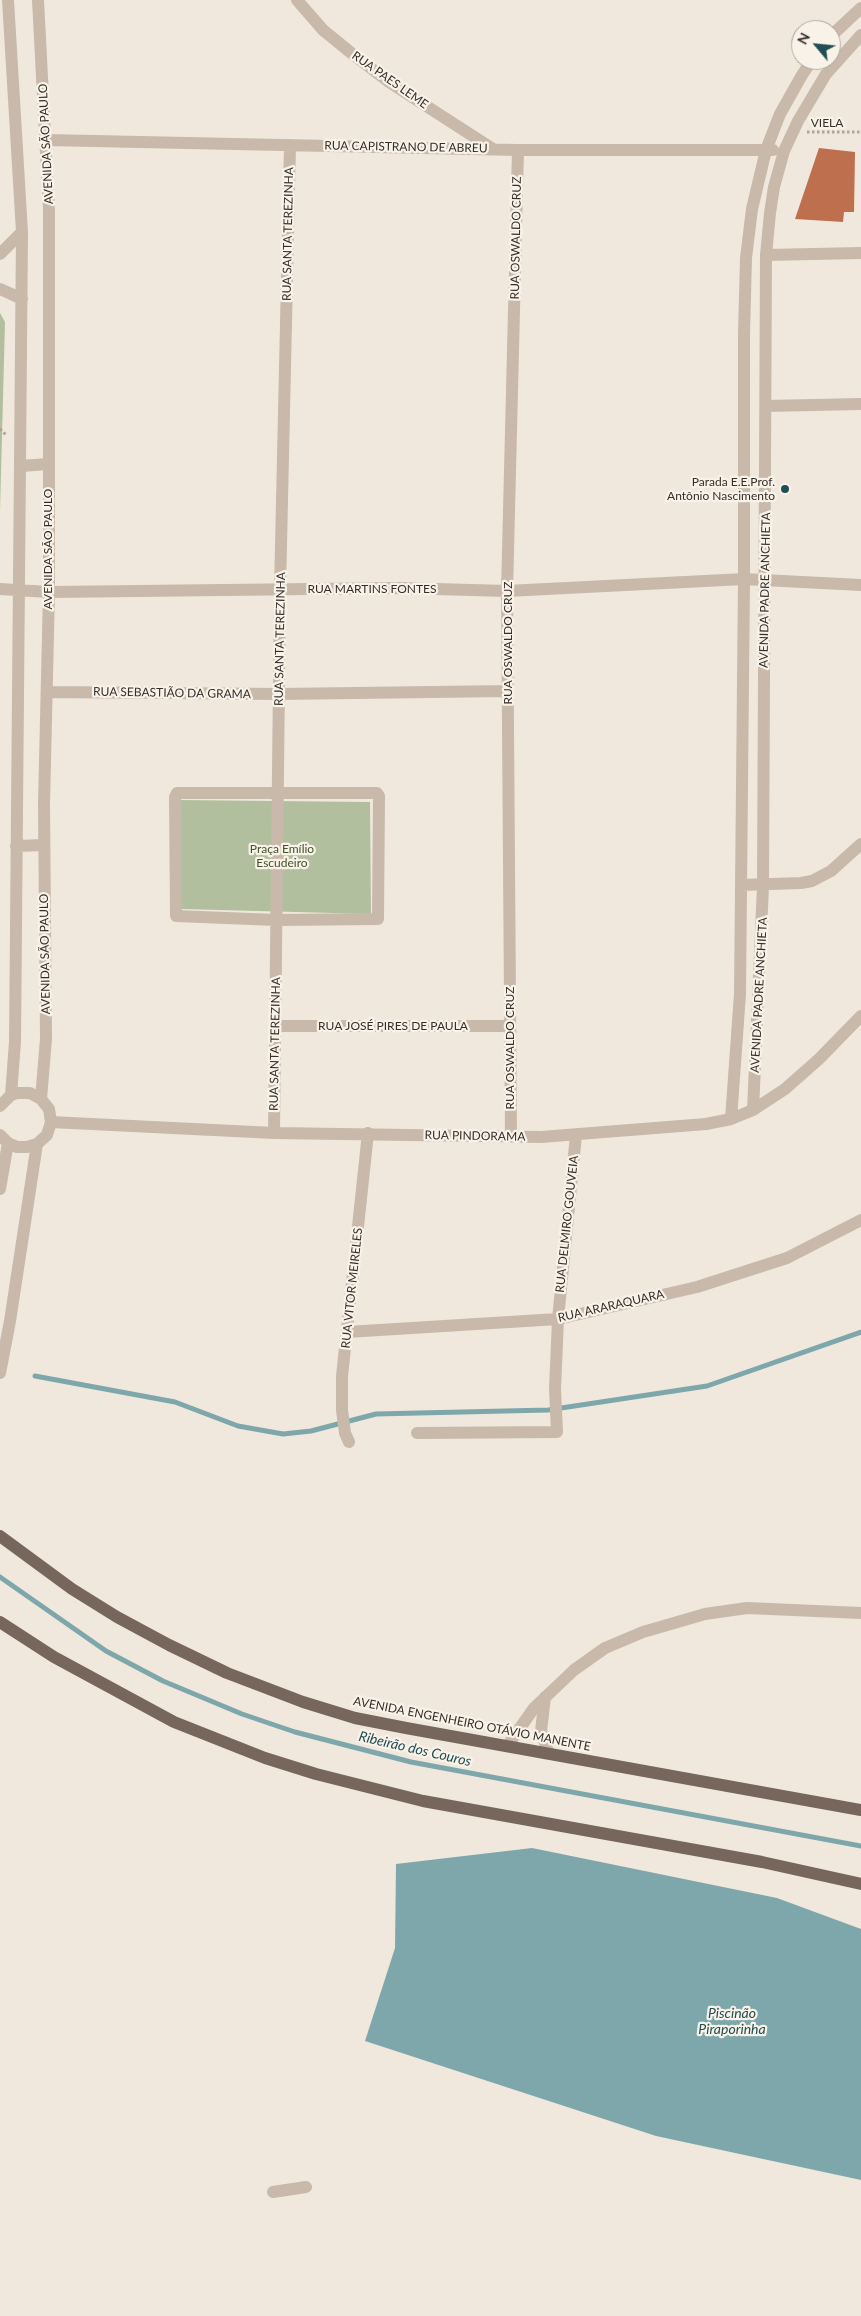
<!DOCTYPE html>
<meta charset="utf-8">
<style>
body{margin:0}
#map{position:relative;width:861px;height:2316px;overflow:hidden;background:#f1e8dd;font-family:Lato,sans-serif}
canvas{display:block}
.north{position:absolute;left:791px;top:20px;width:50px;height:50px;box-sizing:border-box;background:#f8f2e9;border:1px solid #aaa49c;border-radius:50%;rotate:298deg;font-size:14px;font-weight:700;line-height:20px;text-align:center;color:#362e29}
.north::after{content:'';display:block;margin:auto;width:18px;height:22px;background:#214e54;clip-path:polygon(50% 0,100% 100%,50% 72%,0 100%)}
</style>
<div id="map">
<canvas width="861" height="2316"></canvas>
<div class="north">N</div>
</div>
<script>
const c = document.querySelector('canvas').getContext('2d');
c.lineJoin = 'round';
function fillPath(path, color) { c.fillStyle = color; c.fill(path, 'evenodd'); }
const shape = rows => new Path2D(rows.map(r => 'M' + r).join(''));
function stroke(path, color, width, dash) { c.strokeStyle = color; c.lineWidth = width; c.lineCap = dash ? 'butt' : 'round'; c.setLineDash(dash || []); c.stroke(path); }
function label(font, color, halo, rows, align = 'center') {
  c.font = font + ' Lato,sans-serif'; c.lineWidth = 4.5; c.setLineDash([]); c.textBaseline = 'middle'; c.strokeStyle = halo; c.fillStyle = color; for (const [text, x, y, turn = 0] of rows) {
    c.save(); c.translate(x, y); c.rotate((+turn || 0) * Math.PI / 180); c.textAlign = isNaN(turn) ? turn : align; if (halo) c.strokeText(text, 0, 0); c.fillText(text, 0, 0); c.restore();
  }
}
fillPath(shape([
 [0,313,5,322,0,512],
 [179,800,370,802,371,914,181,909]
]), '#b2bf9e');
fillPath(shape([
 [532,1848,777,1898,861,1929,861,2180,656,2136,365,2041,395,1948,396,1864]
]), '#7ea7ac');
stroke(shape([
 [35,1376,175,1402,238,1426,283,1434,311,1431,376,1414,548,1410,707,1386,861,1332],
 [0,1577,106,1651,163,1681,242,1714,295,1732,411,1762,861,1846]
]), '#7ea7ac', 5);
fillPath(shape([
 [819,148,855,152,854,212,844,212,843,222,795,219]
]), '#be6f4e');
stroke(shape([
 [807,132,861,132],
 [0,429,7,436]
]), '#b4a394', 3, [2.5, 2.5]);
stroke(shape([
 [8,0,22,232,15,1042,11,1095],
 [38,0,49,211,49,592,44,804,46,1039,41,1099],
 [297,0,323,30,350,52,389,82,493,149],
 [831,36,861,8],
 [46,140,518,150,773,150],
 [0,254,22,232],
 [766,255,861,253],
 [0,289,22,299],
 [766,406,861,404],
 [21,466,48,464],
 [0,589,49,592,399,588,507,591,744,579,861,585],
 [47,692,279,694,508,691],
 [177,793,377,793,379,796,378,919,276,920,176,916,175,797,177,793],
 [16,846,44,845],
 [741,885,801,883,812,881,831,871,861,844],
 [276,1026,510,1026],
 [0,1106,11,1095,17,1093,30,1093,41,1099,49,1109,51,1122,47,1135,37,1144,27,1147,17,1147,8,1143,0,1135],
 [753,1110,763,886,766,255,770,213,774,187,784,151,798,121,826,74,861,35],
 [731,1119,740,994,744,579,744,334,746,258,752,209,766,150,780,114,802,75,812,60],
 [51,1122,274,1133,541,1137,706,1124,731,1119,753,1110,785,1089,819,1059,861,1016],
 [274,1133,280,590,290,145],
 [511,1136,507,591,518,150],
 [0,1189,8,1143],
 [347,1332,558,1319,697,1287,787,1258,861,1220],
 [0,1373,10,1321,37,1144],
 [417,1433,557,1432,555,1389,558,1319,576,1135],
 [349,1442,345,1433,342,1410,342,1376,368,1133],
 [545,1697,541,1731,548,1752],
 [508,1745,534,1708,574,1670,605,1648,643,1632,705,1614,747,1608,861,1613],
 [273,2192,306,2187]
]), '#c8b9aa', 12);
stroke(shape([
 [0,1536,72,1589,117,1617,169,1645,227,1673,303,1702,355,1718,406,1728,861,1810],
 [0,1622,54,1657,174,1722,265,1758,316,1774,423,1801,762,1862,861,1884]
]), '#77665b', 12);
for (const [x, y, r, color] of [
 [785,489,5,"#214e54"]
]) { const dot = new Path2D(); dot.arc(x, y, r, 0, 2 * Math.PI); c.fillStyle = color; c.fill(dot); stroke(dot, '#f8f2e9', 2); }
label('12px', '#362e29', '#f8f2e9', [
 ["RUA PAES LEME",390,80,35],
 ["VIELA",827,123],
 ["AVENIDA SÃO PAULO",46,144,-93],
 ["RUA CAPISTRANO DE ABREU",406,147,1],
 ["RUA SANTA TEREZINHA",288,234,-89],
 ["RUA OSWALDO CRUZ",516,238,-89],
 ["AVENIDA SÃO PAULO",48,549,-90],
 ["RUA MARTINS FONTES",372,589],
 ["AVENIDA PADRE ANCHIETA",765,590,-89],
 ["RUA SANTA TEREZINHA",280,639,-89],
 ["RUA OSWALDO CRUZ",508,643,-90],
 ["RUA SEBASTIÃO DA GRAMA",172,693,1],
 ["AVENIDA SÃO PAULO",45,954,-91],
 ["AVENIDA PADRE ANCHIETA",759,995,-87],
 ["RUA JOSÉ PIRES DE PAULA",393,1026],
 ["RUA SANTA TEREZINHA",275,1044,-89],
 ["RUA OSWALDO CRUZ",510,1048,-90],
 ["RUA PINDORAMA",475,1136,1],
 ["RUA DELMIRO GOUVEIA",567,1224,-84],
 ["RUA VITOR MEIRELES",352,1288,-84],
 ["RUA ARARAQUARA",611,1306,-13],
 ["AVENIDA ENGENHEIRO OTÁVIO MANENTE",472,1724,11]
]);
label('12px', '#362e29', '#f8f2e9', [
 ["Parada E.E.Prof.",775,482],
 ["Antônio Nascimento",775,496]
], 'right');
label('12px', '#43522e', '#f8f2e9', [
 ["Praça Emílio",282,849],
 ["Escudeiro",282,863]
]);
label('italic 14px', '#214e54', '#f8f2e9', [
 ["Ribeirão dos Couros",415,1749,13],
 ["Piscinão",732,2013],
 ["Piraporinha",732,2029]
]);
</script>
